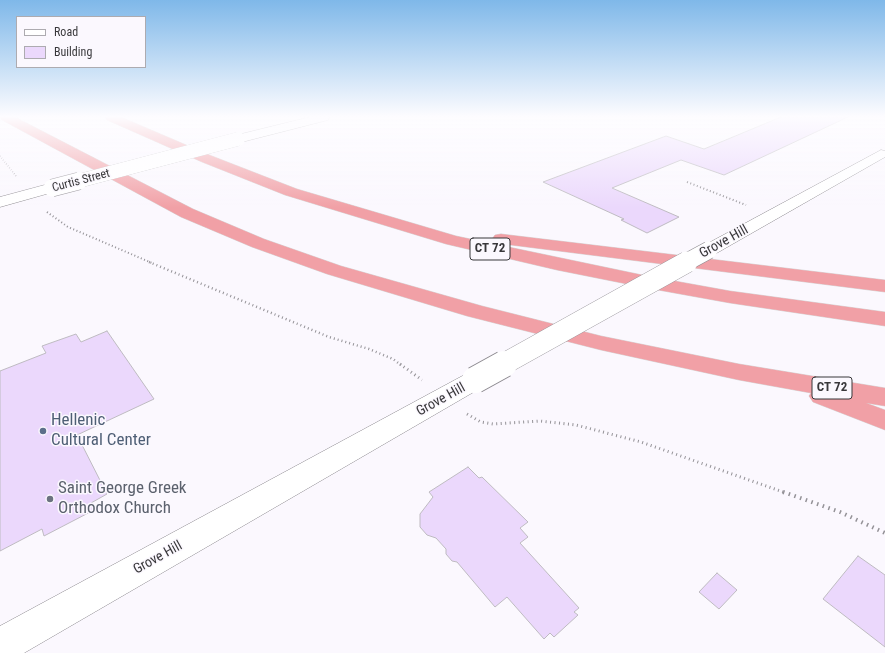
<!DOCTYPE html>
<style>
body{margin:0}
#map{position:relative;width:885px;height:653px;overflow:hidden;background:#fbf8fe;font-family:"Roboto Condensed",sans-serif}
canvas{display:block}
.legend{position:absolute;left:16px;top:16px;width:130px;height:52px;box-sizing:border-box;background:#fbf8fe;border:1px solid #adabb0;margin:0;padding:5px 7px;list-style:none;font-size:12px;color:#39383b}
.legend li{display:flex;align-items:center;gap:8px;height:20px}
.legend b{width:20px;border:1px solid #adabb0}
</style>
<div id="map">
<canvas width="885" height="653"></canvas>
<ul class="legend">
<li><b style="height:5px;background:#fff"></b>Road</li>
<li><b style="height:11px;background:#ebd8fc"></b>Building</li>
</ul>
</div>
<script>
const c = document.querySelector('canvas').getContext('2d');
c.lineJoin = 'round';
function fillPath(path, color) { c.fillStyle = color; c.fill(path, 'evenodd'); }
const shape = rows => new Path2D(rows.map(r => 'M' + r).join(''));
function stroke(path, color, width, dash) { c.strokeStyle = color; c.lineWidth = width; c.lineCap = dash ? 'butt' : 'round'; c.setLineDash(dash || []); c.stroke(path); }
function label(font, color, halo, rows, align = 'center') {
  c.font = font + ' "Roboto Condensed",sans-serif'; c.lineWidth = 3; c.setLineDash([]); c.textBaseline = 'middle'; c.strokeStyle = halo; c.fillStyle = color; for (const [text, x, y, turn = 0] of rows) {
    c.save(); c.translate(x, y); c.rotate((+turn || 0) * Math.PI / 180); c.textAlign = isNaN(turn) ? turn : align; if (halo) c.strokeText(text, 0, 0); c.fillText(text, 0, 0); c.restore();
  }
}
const building = shape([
 [781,117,848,117,724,175,681,160,612,188,679,217,647,233,621,220,624,219,543,182,666,136,704,149,781,117],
 [107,331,154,399,77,435,107,494,91,503,94,510,44,536,42,529,0,551,0,371,46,353,42,346,76,334,81,342,107,331],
 [468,467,479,478,482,477,528,522,520,528,528,537,520,543,579,608,574,612,578,615,554,637,550,633,544,639,507,597,495,607,457,562,452,561,446,554,446,549,436,538,427,535,420,527,420,514,433,497,429,492,468,467],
 [858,556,885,575,885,647,823,599,858,556],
 [717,573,737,590,719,609,699,592,717,573]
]);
fillPath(building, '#ebd8fc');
stroke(building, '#bebbc1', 1);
const street = shape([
 [310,117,330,117,328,120,238,143,231,139,233,136,310,117],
 [52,183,57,185,60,188,57,191,0,207,0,197,52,183]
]);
const secondary = shape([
 [881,150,885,151,885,157,715,254,709,256,703,254,700,250,703,246,881,150],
 [475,372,484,374,487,380,484,386,24,653,0,653,0,626,466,374,475,372]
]);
const highway = shape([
 [0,117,15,117,193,209,264,239,341,266,482,306,601,336,739,364,885,388,885,406,866,403,885,410,885,430,813,402,809,396,811,393,739,380,601,350,467,316,327,274,252,247,181,217,2,120,0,117],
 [105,117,121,117,212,156,297,189,456,236,647,276,730,291,885,312,885,326,730,303,647,288,557,270,446,244,285,195,202,162,107,120,105,117],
 [501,234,885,280,885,292,495,243,492,239,495,235,501,234]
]);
stroke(street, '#8b888e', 1);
stroke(secondary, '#8b888e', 1);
stroke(highway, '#d7d7d8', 1);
stroke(shape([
 [0,156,16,176]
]), '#949297', 1.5, [0.5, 2]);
stroke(shape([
 [687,182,746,205],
 [47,212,68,227,152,263]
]), '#949297', 2, [1, 2.5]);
stroke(shape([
 [149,262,329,337,369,349,393,359,401,365]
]), '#949297', 2.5, [1, 3]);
stroke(shape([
 [400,364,422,380],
 [467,414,481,422,493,424,540,421,576,425,641,442,786,493]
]), '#949297', 3, [1, 3.5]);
stroke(shape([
 [783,492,840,512,885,533]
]), '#949297', 4, [1.5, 4.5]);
fillPath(street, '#fff');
fillPath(secondary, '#fff');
fillPath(highway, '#f1a0a6');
const streetBridgeFar1 = shape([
 [75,182,238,139]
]);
const streetBridge = shape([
 [52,188,79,181]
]);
const secondaryBridgeFar2 = shape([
 [685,263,709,250]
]);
const secondaryBridgeFar1 = shape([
 [502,365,687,262]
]);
const secondaryBridge = shape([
 [475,380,504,364]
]);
stroke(streetBridgeFar1, '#8b888e', 14, []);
stroke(streetBridge, '#8b888e', 18, []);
stroke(secondaryBridgeFar2, '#8b888e', 18, []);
stroke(secondaryBridgeFar1, '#8b888e', 22, []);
stroke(secondaryBridge, '#8b888e', 28, []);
stroke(streetBridgeFar1, '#fff', 14);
stroke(streetBridge, '#fff', 17);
stroke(secondaryBridgeFar2, '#fff', 17);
stroke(secondaryBridgeFar1, '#fff', 21);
stroke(secondaryBridge, '#fff', 26);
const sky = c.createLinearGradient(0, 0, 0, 208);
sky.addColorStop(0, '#7fb8e9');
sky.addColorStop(0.56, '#fdfcff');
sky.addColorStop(1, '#fdfcff00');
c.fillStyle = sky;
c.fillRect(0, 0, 885, 208);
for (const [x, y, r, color] of [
 [43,431,4,"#5c6f8a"],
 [50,499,4,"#6b7280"]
]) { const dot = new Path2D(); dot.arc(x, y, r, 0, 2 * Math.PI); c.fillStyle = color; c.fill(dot); stroke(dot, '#fbf8fe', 1.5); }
label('12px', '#39383b', '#fbf8fe', [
 ["Curtis Street",81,181,-15]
]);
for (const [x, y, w] of [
 [490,249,40],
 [832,388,40]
]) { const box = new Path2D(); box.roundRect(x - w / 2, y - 11, w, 22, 3); c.fillStyle = '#fbf8fe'; c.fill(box); stroke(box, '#39383b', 1); }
label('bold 13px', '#39383b', null, [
 ["CT 72",490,249],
 ["CT 72",832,388]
]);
label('14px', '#39383b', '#fbf8fe', [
 ["Grove Hill",724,242,-29],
 ["Grove Hill",441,400,-29],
 ["Grove Hill",158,558,-29]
]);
label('17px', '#4e5e75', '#fbf8fe', [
 ["Hellenic",51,421],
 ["Cultural Center",51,441]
], 'left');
label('17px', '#5b616d', '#fbf8fe', [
 ["Saint George Greek",58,489],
 ["Orthodox Church",58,509]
], 'left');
</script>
